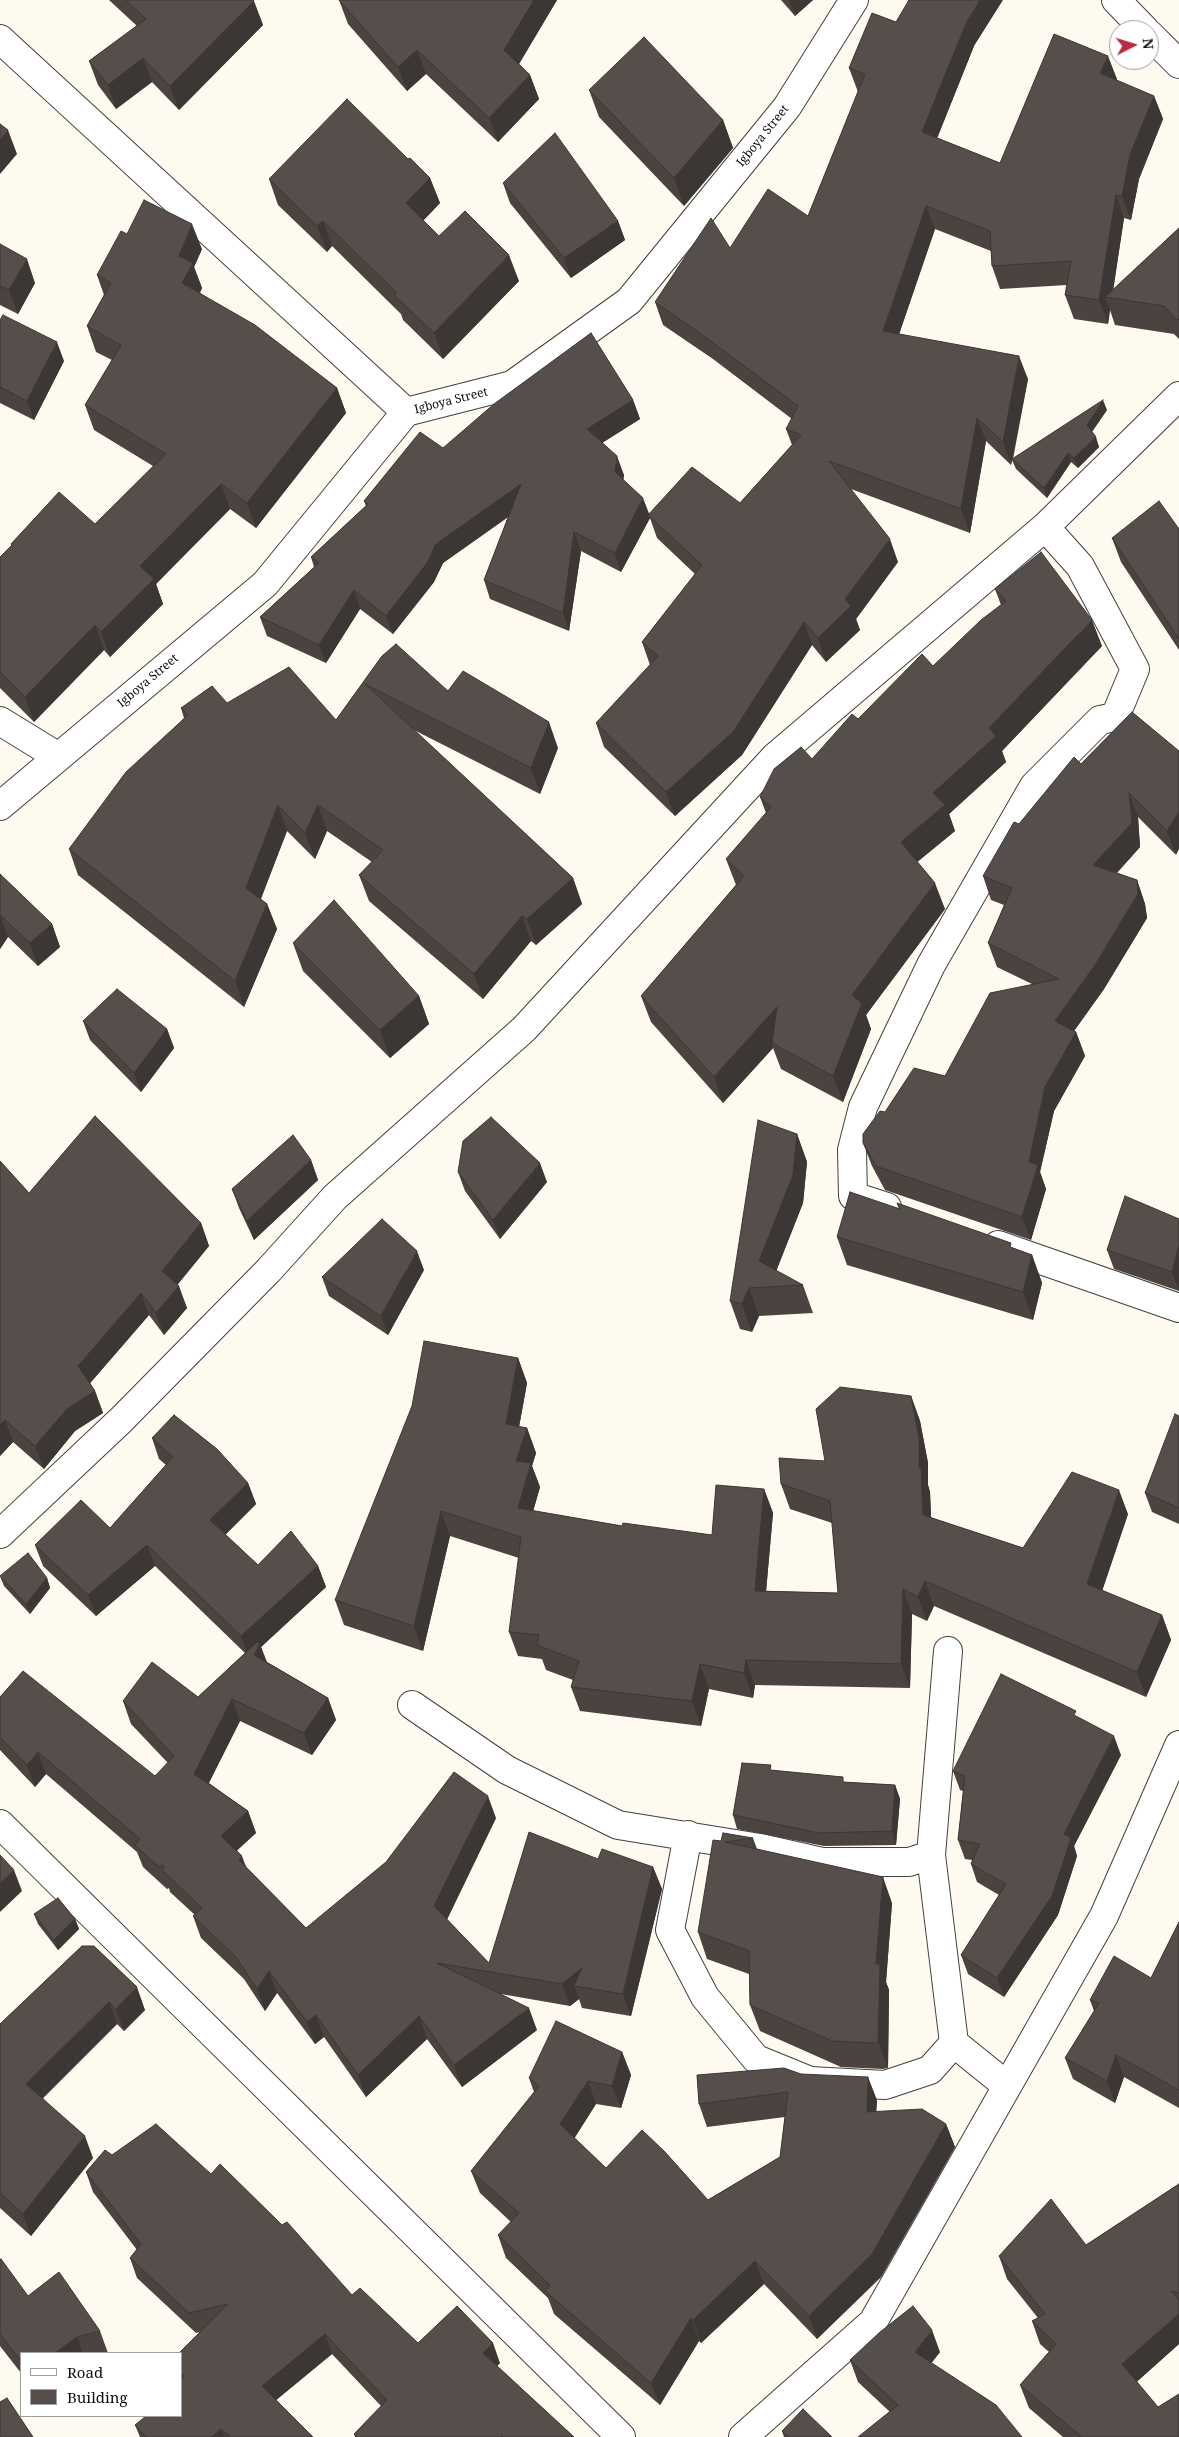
<!DOCTYPE html>
<style>
body{margin:0}
#map{position:relative;width:1179px;height:2437px;overflow:hidden;background:#fefaf0;font-family:"Noto Serif",serif}
canvas{display:block}
.legend{position:absolute;left:20px;top:2352px;width:162px;height:65px;box-sizing:border-box;background:#fff;border:1px solid #9f9f9f;margin:0;padding:6px 9px;list-style:none;font-size:15px;color:#0e0e0e}
.legend li{display:flex;align-items:center;gap:10px;height:25px}
.legend b{width:25px;border:1px solid #9f9f9f}
.north{position:absolute;left:1109px;top:20px;width:50px;height:50px;box-sizing:border-box;background:#fff;border:1px solid #9f9f9f;border-radius:50%;rotate:85deg;font-size:14px;font-weight:700;line-height:20px;text-align:center;color:#0e0e0e}
.north::after{content:'';display:block;margin:auto;width:18px;height:22px;background:#ba2a3d;clip-path:polygon(50% 0,100% 100%,50% 72%,0 100%)}
</style>
<div id="map">
<canvas width="1179" height="2437"></canvas>
<ul class="legend">
<li><b style="height:6px;background:#fff"></b>Road</li>
<li><b style="height:14px;background:#564e4b"></b>Building</li>
</ul>
<div class="north">N</div>
</div>
<script>
const c = document.querySelector('canvas').getContext('2d');
c.lineJoin = 'round';
const shape = rows => new Path2D(rows.map(r => 'M' + r).join(''));
function stroke(path, color, width, dash) { c.strokeStyle = color; c.lineWidth = width; c.lineCap = dash ? 'butt' : 'round'; c.setLineDash(dash || []); c.stroke(path); }
function fillPath(path, color) { c.fillStyle = color; c.fill(path, 'evenodd'); }
function label(font, color, halo, rows, align = 'center') {
  c.font = font + ' "Noto Serif",serif'; c.lineWidth = 5; c.setLineDash([]); c.textBaseline = 'middle'; c.strokeStyle = halo; c.fillStyle = color; for (const [text, x, y, turn = 0] of rows) {
    c.save(); c.translate(x, y); c.rotate((+turn || 0) * Math.PI / 180); c.textAlign = isNaN(turn) ? turn : align; if (halo) c.strokeText(text, 0, 0); c.fillText(text, 0, 0); c.restore();
  }
}
const minor = shape([
 [1116,0,1145,30],
 [1149,34,1179,64],
 [0,39,406,412],
 [0,721,57,756],
 [0,806,265,584,406,412,512,385,629,301,787,107,854,0],
 [887,1207,853,1196,852,1150,863,1107,931,965,1034,786,1100,720,1115,717,1135,669,1080,566,1045,527],
 [998,1245,1179,1308],
 [0,1534,121,1420,268,1271,335,1197,524,1029,775,757,1045,527,1179,396],
 [948,1651,931,1855,954,2043,1006,2085],
 [412,1705,507,1770,618,1825,760,1848,822,1862,909,1862,931,1855],
 [0,1824,621,2437],
 [688,1835,670,1930,705,1997,756,2059,810,2081,885,2085,930,2070,954,2043],
 [743,2437,873,2322,1104,1916,1179,1745]
]);
stroke(minor, '#414141', 30);
stroke(minor, '#fff', 28);
fillPath(shape([
 [109,0,253,0,263,25,179,110,152,82,116,109,98,85,89,61,137,26],
 [339,0,557,0,519,64,530,75,539,99,498,142,426,74,407,91,348,24],
 [781,0,813,0,795,16],
 [896,22,974,46,937,138,1000,163,1117,79,1116,80,1154,96,1163,119,1139,179,1131,220,1124,218,1113,290,1179,228,1179,339,1174,334,1115,325,1110,310,1108,324,1074,319,1065,295,1067,285,1000,289,992,266,991,251,935,229,899,334,1028,379,1013,459,1107,410,1092,432,1099,447,1078,468,1071,462,1047,498,1016,469,1012,460,1011,465,986,441,970,533,851,489,898,562,856,619,860,630,826,662,812,645,742,755,675,816,604,747,596,723,650,665,642,642,695,574,657,538,650,518,621,572,581,551,569,631,490,599,484,580,508,517,443,563,434,582,393,634,360,609,326,663,267,636,260,617,314,567,311,557,366,506,364,501,443,448,633,400,640,419,602,443,624,475,623,480,649,514,740,503,792,445,786,429,792,419,713,359,663,325,655,302,730,248,808,216,858,92,849,68],
 [589,90,723,120,733,148,684,206,599,117],
 [408,159,430,178,440,203,423,221,439,236,519,281,443,359,403,320,401,314,332,246,327,252,278,205,269,179],
 [503,183,618,221,625,240,571,278,510,203],
 [127,234,202,249,194,267,202,288,200,293,337,388,346,413,256,528,230,509,156,584,163,604,110,657,104,650,34,722,0,688,0,557,12,545,11,544,95,524,153,466,94,430,85,405,112,360,96,352,87,326,104,295,97,275],
 [0,244,35,283,18,314,0,305],
 [0,320,64,361,34,420,0,403],
 [1179,529,1179,650,1121,562,1112,538],
 [995,589,1102,646,1002,751,1006,762,949,814,955,831,917,862,945,909,866,1015,871,1029,843,1102,781,1069,773,1048,723,1103,651,1022,641,996,736,885,726,859,766,813,760,797,812,759,858,719,933,666,1001,605],
 [382,656,558,748,540,794,414,730,573,878,582,904,536,945,531,941,483,999,369,901,359,875,372,862,327,831,315,859,287,831,261,899,267,904,277,929,244,1007,78,875,69,849,184,718,181,708,227,703,336,720],
 [1132,712,1176,855,1138,817,1140,847,1117,873,1137,880,1145,904,1147,918,1104,989,1074,1031,1076,1032,1085,1056,1054,1111,1040,1172,1046,1189,1031,1240,885,1190,872,1166,863,1143,885,1112,945,1076,1032,984,997,967,988,943,1004,905,991,900,983,876,1019,824,1081,764],
 [0,874,52,924,60,947,38,966,8,937,0,949],
 [293,943,419,996,429,1024,390,1058,303,971],
 [83,1021,167,1029,174,1048,141,1092,90,1040],
 [797,1134,807,1162,803,1203,776,1271,803,1285,813,1313,759,1316,752,1332,740,1329,730,1301],
 [311,1160,318,1180,254,1240,239,1208,232,1189],
 [0,1161,29,1193,201,1223,209,1246,177,1285,187,1308,164,1335,149,1315,90,1383,95,1391,103,1413,75,1431,44,1469,13,1442,0,1456],
 [458,1172,547,1182,500,1239,465,1191],
 [897,1203,1032,1255,1042,1283,1033,1320,847,1265,837,1237,899,1209],
 [1179,1219,1179,1291,1114,1269,1107,1250],
 [424,1270,388,1335,329,1296,322,1277],
 [518,1358,527,1383,519,1427,527,1428,536,1453,532,1466,540,1487,533,1511,622,1526,712,1535,764,1489,773,1513,766,1591,838,1593,832,1523,790,1509,781,1484,825,1461,911,1396,920,1421,928,1463,928,1485,930,1492,931,1518,1023,1548,1128,1514,1102,1591,1162,1615,1171,1640,1146,1697,934,1606,927,1621,912,1614,910,1688,755,1685,753,1698,709,1689,701,1726,580,1711,571,1687,573,1680,546,1670,542,1659,518,1656,509,1632,519,1558,450,1536,423,1651,344,1625,335,1600],
 [1179,1416,1179,1524,1152,1512,1145,1493],
 [152,1438,248,1483,256,1504,225,1535,258,1565,318,1566,326,1587,261,1647,267,1662,328,1698,336,1720,312,1755,240,1721,209,1783,248,1811,256,1833,237,1850,247,1868,306,1928,496,1818,447,1919,489,1963,598,1859,653,1867,662,1889,631,2016,582,2008,579,1999,570,2006,501,1994,537,2030,462,2087,427,2039,366,2097,324,2037,315,2044,277,1993,265,2011,244,1979,201,1938,193,1916,195,1915,170,1892,169,1888,167,1889,143,1867,137,1852,46,1774,35,1787,0,1750,0,1697,155,1776,168,1763,131,1724,123,1701,198,1697,245,1653,155,1566,96,1616,43,1566,35,1545,110,1528,166,1465,159,1459],
 [0,1576,47,1578,50,1588,30,1614,4,1586],
 [1078,1717,1121,1755,1074,1846,1077,1856,1058,1915,1004,1997,968,1974,961,1955,999,1895,977,1882,971,1864,972,1860,965,1859,958,1840,963,1791,960,1790,953,1771],
 [773,1770,845,1782,895,1785,900,1799,896,1845,824,1846,737,1829,733,1815],
 [753,1838,757,1849,892,1903,886,1982,889,1990,888,2068,883,2069,841,2067,760,2031,750,2005,749,1974,707,1959,698,1932,721,1841],
 [34,1914,75,1919,79,1929,58,1950,38,1924],
 [1179,1922,1179,2108,1124,2077,1115,2103,1073,2079,1065,2058,1094,2011,1090,2000,1151,1978],
 [82,1946,145,2010,124,2031,117,2024,43,2098,93,2158,31,2236,0,2208,0,2024],
 [622,2052,631,2075,621,2108,596,2104,574,2138,606,2168,708,2200,780,2157,785,2117,707,2127,699,2104,697,2075,877,2100,876,2112,946,2124,955,2147,881,2277,817,2339,764,2284,701,2343,699,2341,660,2405,554,2314,548,2298,506,2258,498,2235,511,2222,480,2193,471,2171,534,2092,529,2078],
 [112,2155,211,2174,352,2295,418,2343,500,2363,497,2366,574,2437,355,2437,354,2434,381,2406,332,2354,276,2400,313,2437,140,2437,135,2425,181,2416,181,2353,200,2332,196,2333,137,2278,130,2258,137,2250,93,2192,86,2172],
 [1179,2184,1179,2344,1136,2382,1179,2437,1063,2437,1029,2408,1020,2385,1049,2352,1040,2344,1032,2321,1038,2318,1007,2279,999,2256,1086,2245],
 [0,2260,28,2296,100,2331,108,2353,21,2353,21,2373,0,2346],
 [940,2352,931,2363,1022,2437,890,2412,858,2382,850,2360],
 [782,2431,832,2437,784,2437]
]), '#4a4340');
fillPath(shape([
 [534,0,557,0,513,74,504,50],
 [789,0,813,0,795,16],
 [980,0,1003,0,974,46,930,156,922,132,966,23],
 [254,1,263,25,179,110,170,86],
 [417,50,426,74,407,91,398,67],
 [1108,56,1117,79,1109,96,1100,73],
 [143,58,152,82,116,109,108,85],
 [530,75,539,99,498,142,489,118],
 [1154,96,1163,119,1139,179,1131,220,1122,196,1130,155],
 [723,120,733,148,684,206,674,178],
 [8,130,17,154,0,174,0,140],
 [430,178,440,203,415,229,406,203],
 [1116,195,1124,218,1112,298,1105,297,1110,310,1108,324,1099,300],
 [926,206,935,229,892,355,883,331],
 [323,221,332,246,327,252,317,226],
 [618,221,625,240,571,278,564,258],
 [192,224,202,249,194,267,202,288,191,308,182,283,179,256],
 [509,255,519,281,443,359,434,333],
 [27,259,35,283,18,314,9,290],
 [57,342,64,361,34,420,27,401],
 [1019,356,1028,379,1011,465,1003,442],
 [337,388,346,413,256,528,247,503],
 [633,400,640,419,594,448,587,429],
 [1103,400,1107,410,1090,434,1087,425],
 [977,418,986,441,970,533,961,509],
 [1096,437,1099,447,1078,468,1074,458],
 [1068,453,1071,462,1047,498,1044,488],
 [617,456,624,475,622,491,615,472],
 [221,484,230,509,156,584,163,604,110,657,101,632,140,566],
 [521,484,528,503,443,563,434,582,393,634,386,616,436,544],
 [643,498,650,516,648,515,650,518,621,572,615,553],
 [574,532,581,551,569,631,563,613],
 [890,539,898,562,856,619,860,630,826,662,818,638,845,599],
 [354,590,360,609,326,663,319,645],
 [1092,620,1102,646,1002,751,1006,762,949,814,955,831,910,868,901,842,933,793,989,728],
 [804,622,812,645,742,755,675,816,666,792],
 [95,625,104,650,34,722,25,697],
 [549,722,558,748,540,794,531,768],
 [1129,793,1138,817,1140,847,1102,889,1093,865],
 [278,805,287,831,255,913,246,888],
 [318,805,327,831,315,859,305,833],
 [1179,811,1179,849,1176,855,1167,831],
 [573,878,582,904,536,945,527,919],
 [1137,880,1145,904,1147,918,1104,989,1064,1045,1055,1021],
 [935,883,945,909,866,1015,871,1029,843,1102,833,1076,852,995],
 [267,904,277,929,244,1007,235,981],
 [0,915,8,937,0,949],
 [522,916,531,941,483,999,474,974],
 [52,924,60,947,38,966,30,943],
 [419,996,429,1024,390,1058,380,1030],
 [777,1007,772,1043,773,1048,723,1103,714,1077],
 [167,1029,174,1048,141,1092,134,1073],
 [1076,1032,1085,1056,1054,1111,1040,1172,1046,1189,1031,1240,1022,1217,1029,1162,1045,1087],
 [797,1134,807,1162,803,1203,770,1287,759,1261],
 [311,1160,318,1180,254,1240,247,1221],
 [540,1163,547,1182,500,1239,493,1220],
 [201,1223,209,1246,170,1294,162,1271],
 [1179,1245,1179,1291,1172,1272],
 [417,1251,424,1270,388,1335,381,1316],
 [1032,1255,1042,1283,1033,1320,1023,1292],
 [179,1286,187,1308,164,1335,156,1313],
 [749,1288,759,1316,752,1332,742,1304],
 [141,1293,149,1315,86,1388,78,1366],
 [518,1358,527,1383,515,1449,506,1424],
 [95,1391,103,1413,75,1431,44,1469,35,1446,67,1409],
 [911,1396,920,1421,928,1463,928,1485,930,1492,932,1539,923,1515],
 [5,1420,13,1442,0,1456,0,1425],
 [527,1428,536,1453,532,1466,540,1487,527,1533,518,1508,516,1461],
 [248,1483,256,1504,218,1542,210,1520],
 [764,1489,773,1513,764,1615,755,1591],
 [1119,1490,1128,1514,1096,1609,1087,1584],
 [441,1511,450,1536,423,1651,414,1626],
 [147,1545,155,1566,96,1616,88,1595],
 [318,1566,326,1587,261,1647,268,1666,249,1657,241,1636],
 [47,1578,50,1588,30,1614,26,1604],
 [925,1581,934,1606,927,1621,918,1597],
 [903,1589,912,1614,910,1688,901,1664],
 [1162,1615,1171,1640,1146,1697,1137,1672],
 [746,1660,755,1685,753,1698,744,1673],
 [700,1664,709,1689,701,1726,692,1701],
 [328,1698,336,1720,312,1755,304,1733],
 [232,1699,240,1721,202,1796,194,1774],
 [1114,1736,1121,1755,1074,1846,1077,1856,1058,1915,1004,1997,997,1978,1064,1834],
 [38,1752,46,1774,35,1787,27,1765],
 [895,1785,900,1799,896,1845,892,1831],
 [488,1796,496,1818,443,1928,434,1906],
 [248,1811,256,1833,229,1858,221,1836],
 [242,1856,250,1878,239,1860],
 [653,1867,662,1889,631,2016,623,1994],
 [14,1870,22,1891,0,1912,0,1883],
 [883,1877,892,1903,886,1982,889,1990,888,2068,878,2042,876,1964],
 [75,1919,79,1929,58,1950,54,1940],
 [582,1968,574,1986,579,1999,570,2006,562,1984],
 [269,1971,277,1993,265,2011,257,1989],
 [137,1987,145,2010,124,2031,116,2009],
 [109,2002,117,2024,35,2106,26,2084],
 [529,2008,537,2030,462,2087,454,2065],
 [316,2015,324,2037,315,2044,307,2022],
 [419,2016,427,2039,366,2097,358,2075],
 [622,2052,631,2075,621,2108,612,2086],
 [1116,2055,1124,2077,1115,2103,1107,2081],
 [868,2077,877,2100,875,2135,867,2112],
 [588,2081,596,2104,569,2147,560,2124],
 [946,2124,955,2147,881,2277,817,2339,809,2316],
 [85,2136,93,2158,31,2236,23,2214],
 [755,2261,764,2284,701,2343,693,2320],
 [1179,2314,1179,2344,1130,2388,1122,2364],
 [691,2318,699,2341,660,2405,651,2383],
 [932,2330,940,2352,923,2374,915,2352],
 [325,2334,332,2354,269,2406,262,2386],
 [77,2337,83,2353,55,2353],
 [493,2343,500,2363,490,2373,483,2353],
 [221,2429,225,2437,212,2437]
]), '#3c3734');
const building = shape([
 [126,0,253,0,254,1,170,86,143,58,108,85,89,61,146,19,126,0],
 [339,0,534,0,504,50,530,75,489,118,417,50,398,67,339,0],
 [909,0,980,0,966,23,922,132,1000,163,1054,34,1108,56,1100,73,1154,96,1130,155,1122,196,1116,195,1099,300,1065,295,1071,261,992,266,990,231,926,206,883,331,1019,356,1003,442,977,418,961,509,829,461,890,539,845,599,851,606,818,638,804,622,733,732,666,792,596,723,658,656,642,642,702,565,648,515,692,467,740,503,801,435,786,429,798,406,704,336,655,302,711,218,730,248,768,189,808,216,865,74,849,68,872,13,896,22,909,0],
 [644,37,723,120,674,178,589,90,644,37],
 [347,99,408,159,410,158,430,178,406,203,439,236,465,211,509,255,434,333,394,295,396,292,323,221,317,226,269,179,347,99],
 [0,124,8,130,0,140,0,124],
 [555,133,618,221,564,258,503,183,555,133],
 [144,200,192,224,179,256,193,263,182,283,255,325,337,388,247,503,221,484,140,566,154,579,101,632,95,625,25,697,0,672,0,557,12,545,11,544,59,492,95,524,166,454,85,405,121,345,87,326,111,283,97,275,121,231,127,234,144,200],
 [1179,228,1179,318,1177,320,1164,306,1105,297,1179,228],
 [0,244,27,259,9,290,0,286,0,244],
 [3,315,57,342,27,401,0,387,0,320,3,315],
 [591,333,633,400,587,429,617,456,615,472,643,498,615,553,574,532,563,613,484,580,521,484,436,544,427,563,386,616,354,590,319,645,260,617,319,563,311,557,368,504,364,501,420,432,443,448,494,404,591,333],
 [1103,400,1087,425,1096,437,1074,458,1068,453,1044,488,1012,459,1103,400],
 [1159,501,1179,529,1179,639,1112,538,1159,501],
 [1041,552,1092,620,989,728,996,736,933,793,945,805,901,842,935,883,852,995,862,1003,833,1076,772,1043,777,1007,714,1077,641,996,744,876,726,859,771,807,760,797,774,769,801,747,812,759,852,714,858,719,922,654,933,666,981,620,1006,601,995,589,1041,552],
 [396,644,448,691,463,671,549,722,531,768,365,684,573,878,527,919,522,916,474,974,359,875,383,850,318,805,305,833,278,805,246,888,267,904,235,981,69,849,126,772,188,715,181,708,212,686,227,703,289,667,336,720,382,656,396,644],
 [1132,712,1179,751,1179,811,1167,831,1129,793,1132,823,1093,865,1137,880,1138,894,1095,965,1055,1021,1076,1032,1045,1087,1029,1162,1038,1165,1022,1217,876,1166,863,1143,863,1134,880,1111,885,1112,914,1068,945,1076,990,993,1059,979,988,943,1012,888,983,876,1014,822,1019,824,1074,757,1081,764,1132,712],
 [0,874,52,924,30,943,0,915,0,874],
 [334,900,419,996,380,1030,293,943,334,900],
 [117,989,167,1029,134,1073,83,1021,117,989],
 [95,1116,201,1223,162,1271,179,1286,156,1313,141,1293,78,1366,95,1391,67,1409,35,1446,5,1420,0,1425,0,1161,29,1193,95,1116],
 [491,1117,540,1163,493,1220,458,1172,463,1141,491,1117],
 [758,1120,797,1134,793,1175,759,1261,803,1285,749,1288,742,1304,730,1301,758,1120],
 [293,1135,311,1160,247,1221,232,1189,293,1135],
 [850,1192,900,1209,897,1203,1011,1243,1010,1247,1032,1255,1023,1292,837,1237,850,1192],
 [1125,1196,1179,1219,1179,1245,1172,1272,1107,1250,1125,1196],
 [382,1219,417,1251,381,1316,322,1277,382,1219],
 [424,1341,518,1358,506,1424,527,1428,516,1461,531,1463,518,1508,622,1526,623,1523,712,1535,716,1485,764,1489,755,1591,838,1593,830,1501,781,1484,779,1458,825,1461,816,1409,840,1387,911,1396,919,1438,919,1467,921,1467,923,1515,1023,1548,1072,1472,1119,1490,1087,1584,1162,1615,1137,1672,925,1581,918,1597,903,1589,901,1664,746,1660,744,1673,700,1664,692,1701,571,1687,579,1661,537,1645,539,1635,509,1632,521,1537,441,1511,414,1626,335,1600,412,1406,424,1341],
 [1175,1414,1179,1416,1179,1508,1145,1493,1175,1414],
 [174,1415,217,1449,248,1483,210,1520,258,1565,291,1531,318,1566,241,1636,147,1545,88,1595,35,1545,81,1500,110,1528,173,1457,152,1438,174,1415],
 [28,1553,47,1578,26,1604,0,1576,28,1553],
 [257,1642,260,1644,254,1655,328,1698,304,1733,232,1699,194,1774,248,1811,221,1836,242,1856,239,1860,306,1928,386,1862,454,1772,488,1796,434,1906,489,1963,529,1832,598,1859,602,1849,653,1867,623,1994,574,1986,582,1968,562,1984,437,1963,529,2008,454,2065,419,2016,358,2075,316,2015,307,2022,269,1971,257,1989,236,1957,193,1916,202,1908,162,1870,165,1867,163,1865,159,1867,135,1845,140,1839,38,1752,27,1765,0,1737,0,1697,23,1671,155,1776,174,1756,123,1701,152,1662,198,1697,257,1642],
 [1001,1674,1076,1711,1074,1715,1114,1736,1064,1834,1071,1838,1052,1896,997,1978,961,1955,1006,1884,971,1864,980,1844,958,1840,965,1776,953,1771,1001,1674],
 [742,1763,771,1765,770,1770,843,1777,843,1782,895,1785,892,1831,819,1833,733,1815,742,1763],
 [723,1833,753,1838,725,1842,883,1877,876,1964,880,1964,878,2042,873,2043,832,2041,750,2005,749,1951,698,1932,713,1840,721,1841,723,1833],
 [0,1855,14,1870,0,1883,0,1855],
 [58,1898,75,1919,54,1940,34,1914,58,1898],
 [1179,1922,1179,2090,1116,2055,1107,2081,1065,2058,1099,2003,1090,2000,1114,1956,1151,1978,1179,1922],
 [82,1946,94,1946,137,1987,116,2009,109,2002,26,2084,85,2136,23,2214,0,2193,0,2107,1,2107,0,2106,0,2024,82,1946],
 [556,2021,622,2052,612,2086,588,2081,560,2124,606,2168,642,2130,665,2152,708,2200,780,2157,788,2092,699,2104,697,2075,784,2068,801,2074,868,2077,867,2112,922,2109,946,2124,872,2254,809,2316,755,2261,693,2320,691,2318,651,2383,545,2291,550,2285,498,2235,519,2213,471,2171,539,2086,529,2078,556,2021],
 [156,2124,211,2174,220,2164,282,2225,287,2222,352,2295,360,2288,418,2343,457,2306,493,2343,483,2353,574,2437,503,2437,502,2436,501,2437,357,2437,354,2434,387,2400,325,2334,262,2386,313,2437,231,2437,221,2429,212,2437,146,2437,135,2425,146,2416,181,2416,181,2380,184,2376,181,2374,181,2353,179,2353,228,2304,189,2313,130,2258,141,2244,86,2172,105,2150,112,2155,156,2124],
 [1179,2184,1179,2293,1171,2291,1179,2300,1179,2314,1122,2364,1158,2407,1179,2394,1179,2437,1082,2437,1020,2385,1056,2344,1032,2321,1045,2314,999,2256,1051,2199,1086,2245,1179,2184],
 [1,2259,28,2296,59,2272,100,2331,77,2337,55,2353,21,2353,21,2361,0,2334,0,2260,1,2259],
 [913,2306,932,2330,915,2352,996,2405,1022,2437,858,2437,898,2405,850,2360,880,2332,913,2306],
 [7,2398,33,2437,0,2437,0,2402,7,2398],
 [803,2409,832,2437,788,2437,782,2431,803,2409]
]);
fillPath(building, '#564e4b');
stroke(building, '#3c3734', 1);
label('12px', '#0e0e0e', '#fff', [
 ["Igboya Street",763,136,-51],
 ["Igboya Street",451,401,-14],
 ["Igboya Street",148,681,-40]
]);
</script>
